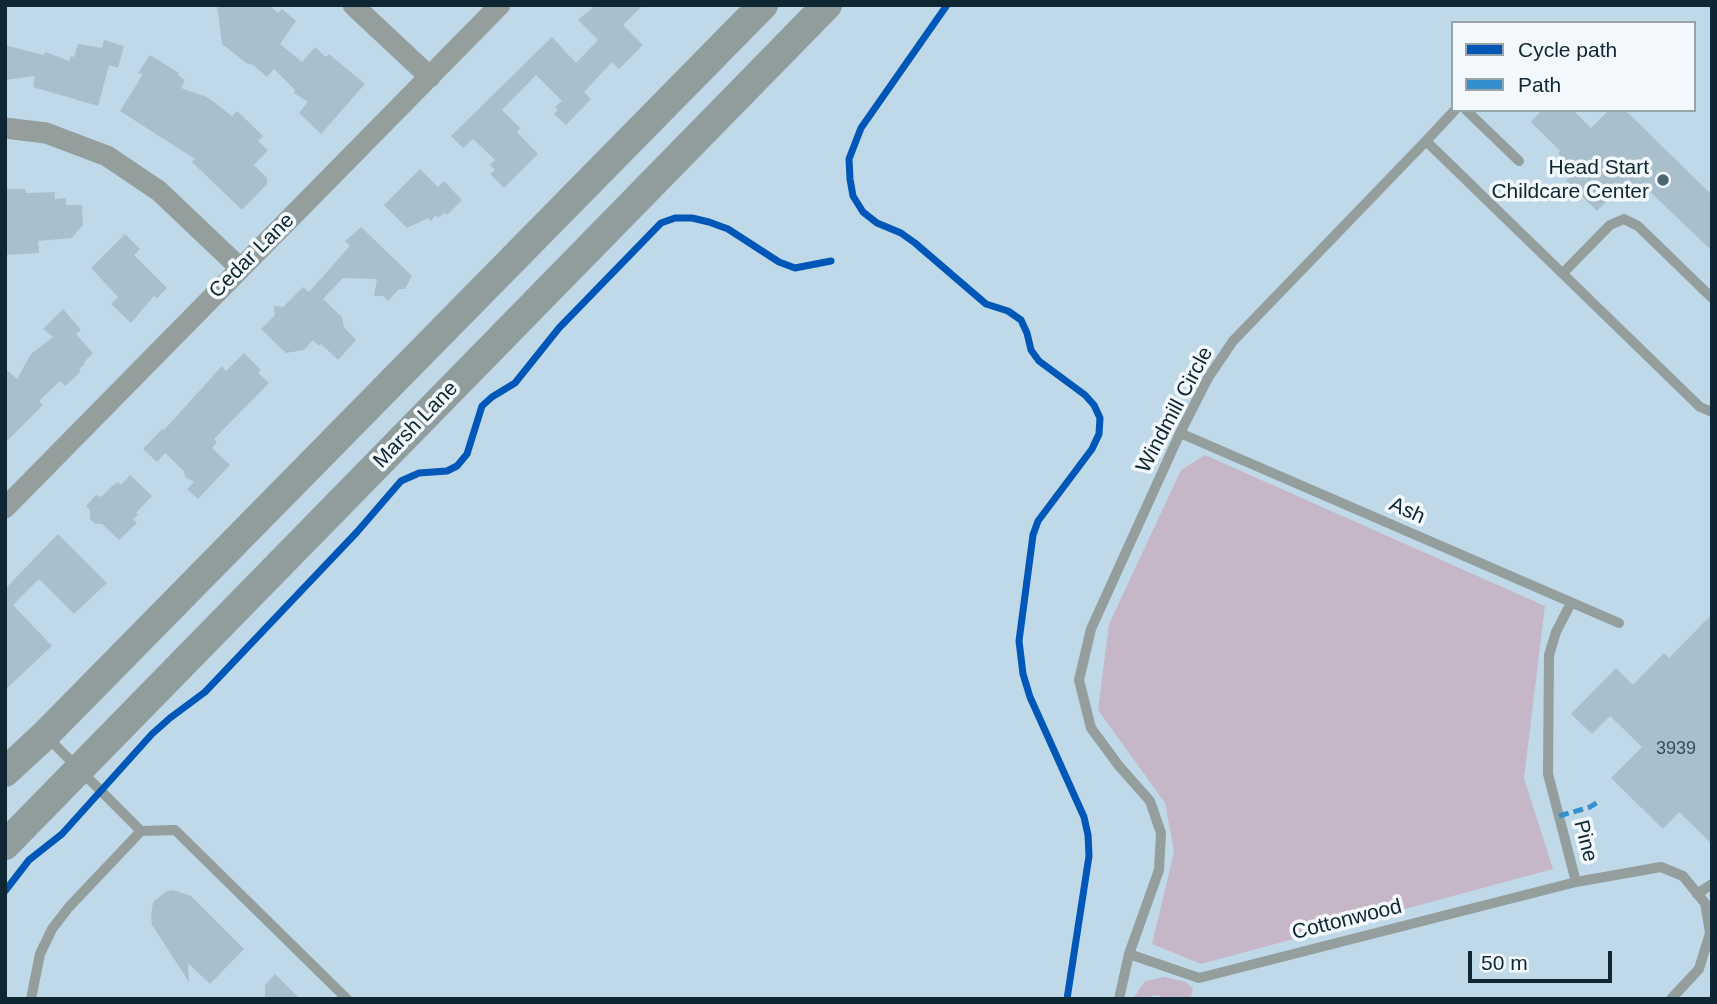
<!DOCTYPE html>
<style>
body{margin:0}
#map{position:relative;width:1717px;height:1004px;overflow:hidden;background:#c0d9e8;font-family:Arial,sans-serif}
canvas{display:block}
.frame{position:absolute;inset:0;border:7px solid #0e2733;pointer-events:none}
.legend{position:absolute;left:1451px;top:21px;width:245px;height:91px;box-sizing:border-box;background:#f2f8fc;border:2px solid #97a4ac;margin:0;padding:9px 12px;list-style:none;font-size:21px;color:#0e2733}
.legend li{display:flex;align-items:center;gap:14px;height:35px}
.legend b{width:35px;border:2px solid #97a4ac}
.scale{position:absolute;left:1468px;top:951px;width:144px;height:32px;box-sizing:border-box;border:4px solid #0e2733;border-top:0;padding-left:9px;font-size:21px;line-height:24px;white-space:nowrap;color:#0e2733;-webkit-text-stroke:5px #f2f8fc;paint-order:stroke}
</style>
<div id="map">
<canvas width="1717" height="1004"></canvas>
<div class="frame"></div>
<ul class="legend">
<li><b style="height:9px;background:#0057b8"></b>Cycle path</li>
<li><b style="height:9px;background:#358fce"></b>Path</li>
</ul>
<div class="scale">50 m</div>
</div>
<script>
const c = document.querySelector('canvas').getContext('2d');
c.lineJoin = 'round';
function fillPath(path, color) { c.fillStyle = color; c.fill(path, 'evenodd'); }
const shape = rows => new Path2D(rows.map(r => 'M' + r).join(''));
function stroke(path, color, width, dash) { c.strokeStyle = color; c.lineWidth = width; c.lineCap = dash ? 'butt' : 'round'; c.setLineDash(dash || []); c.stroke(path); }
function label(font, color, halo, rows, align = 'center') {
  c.font = font + ' Arial,sans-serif'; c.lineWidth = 7; c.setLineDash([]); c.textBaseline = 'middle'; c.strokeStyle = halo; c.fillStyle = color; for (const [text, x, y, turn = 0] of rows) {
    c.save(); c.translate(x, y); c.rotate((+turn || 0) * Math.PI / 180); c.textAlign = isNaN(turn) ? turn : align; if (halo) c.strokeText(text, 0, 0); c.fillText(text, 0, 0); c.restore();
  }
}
fillPath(shape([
 [1205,455,1545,606,1524,778,1553,869,1201,964,1152,944,1174,852,1165,803,1098,710,1109,624,1181,470],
 [1164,977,1186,982,1193,988,1191,997,1188,999,1164,999,1158,995,1151,996,1150,999,1133,999,1145,981]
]), '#c6b7c8');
fillPath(shape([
 [217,5,269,5,278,13,282,9,296,21,280,44,302,62,315,47,326,57,329,54,365,84,321,134,299,113,308,102,294,93,295,90,274,69,267,77,253,65,246,63,222,44],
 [596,5,643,5,623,25,643,45,619,69,612,62,584,92,591,99,566,125,554,114,558,110,555,107,562,101,536,75,502,110,520,128,517,132,538,154,504,188,490,174,495,170,490,165,495,160,473,139,463,148,451,136,552,37,576,63,598,40,578,20],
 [104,40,124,46,118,68,109,65,98,106,33,87,35,76,5,80,5,45,43,55,46,52,69,61,71,56,74,57,78,44,102,48],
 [150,55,179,73,178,75,185,80,181,88,207,97,232,116,237,111,263,136,258,141,268,150,254,165,267,178,267,184,242,210,192,162,195,159,120,111,143,74,138,73],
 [1542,110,1573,110,1591,128,1609,110,1625,110,1712,195,1712,251,1645,187,1641,191,1628,179,1597,211,1566,181,1571,176,1557,162,1562,157,1558,154,1560,151,1531,122],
 [420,169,438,187,444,181,462,200,447,215,444,213,438,218,436,215,431,221,428,218,407,228,384,205],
 [5,189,25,189,26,193,55,192,55,199,66,198,66,205,82,205,83,225,72,238,38,241,39,253,5,255],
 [361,227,412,276,405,289,399,289,388,301,383,296,374,296,377,279,343,278,323,299,342,317,344,327,356,340,338,360,321,344,319,346,313,340,304,350,286,353,261,329,275,315,274,306,283,307,303,287,309,292,350,246,345,241],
 [125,234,140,249,134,255,167,288,157,298,154,296,131,323,111,304,118,297,91,268],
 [63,309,81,330,76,334,93,353,84,362,85,364,79,369,81,371,72,380,65,386,60,381,39,401,43,405,5,443,5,368,17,379,31,354,53,337,43,329],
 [244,353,261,370,258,373,269,383,214,439,217,442,212,448,230,465,198,499,187,489,194,482,185,477,184,471,165,453,157,462,143,449,162,429,164,430,222,366,226,371],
 [130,475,152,496,136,513,138,515,133,519,137,523,119,540,102,524,95,524,90,519,90,510,86,506,96,495,101,497,111,487,118,482,121,485],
 [58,534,107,583,74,614,39,579,13,605,52,646,5,690,5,589],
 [1712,614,1712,844,1679,812,1663,829,1611,778,1642,747,1610,716,1592,734,1571,714,1616,668,1633,685,1664,653,1669,658],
 [173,890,191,896,244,949,210,984,188,963,189,982,152,925,151,916,153,902,167,891],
 [275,974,300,999,265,999,265,985]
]), '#a9bfcc');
stroke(shape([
 [1466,110,1519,161],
 [1426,141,1455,110],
 [1563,273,1610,225,1624,219,1638,226,1712,298],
 [1180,433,1619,623],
 [1571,603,1556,632,1549,655,1548,774,1576,882,1661,867,1683,876,1705,903,1710,933,1699,969,1671,999],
 [141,831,175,830,347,999],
 [1697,894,1712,884],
 [1129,954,1199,978,1576,882],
 [31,999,40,954,52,929,69,907,141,831,47,737],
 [1119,999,1129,954,1159,870,1161,833,1150,801,1119,766,1091,728,1079,680,1091,629,1180,433,1208,378,1233,341,1426,141,1700,407,1712,412]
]), '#939e9d', 10);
stroke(shape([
 [353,5,430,77],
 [5,128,46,133,107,156,159,191,240,268],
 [5,508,500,5]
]), '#939e9d', 21);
stroke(shape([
 [5,772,45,735,763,5],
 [5,845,827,5]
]), '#919d9d', 30);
stroke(shape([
 [1559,816,1590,807,1598,802]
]), '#358fce', 5, [10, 5]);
stroke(shape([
 [947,5,861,128,849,159,850,179,853,196,863,212,877,223,901,233,915,243,986,304,1008,311,1021,320,1027,333,1031,350,1039,361,1085,395,1094,405,1100,418,1099,434,1092,449,1038,521,1033,535,1019,641,1023,674,1030,697,1084,817,1088,835,1089,856,1067,999],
 [5,891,29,860,62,834,152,734,170,718,205,692,357,532,401,481,419,473,447,471,457,466,467,454,482,406,492,397,515,383,559,328,661,223,675,218,692,218,709,222,728,229,779,262,795,268,831,261]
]), '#0057b8', 7);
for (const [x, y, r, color] of [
 [1663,180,7,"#4c6572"]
]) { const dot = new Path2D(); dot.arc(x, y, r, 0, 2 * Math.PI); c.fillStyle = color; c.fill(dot); stroke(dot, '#f2f8fc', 2.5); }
label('18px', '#354d59', null, [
 ["3939",1676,749]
]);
label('21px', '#0e2733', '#f2f8fc', [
 ["Head Start",1649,168],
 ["Childcare Center",1649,192]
], 'right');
label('21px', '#0e2733', '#f2f8fc', [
 ["Cedar Lane",252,256,-45],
 ["Windmill Circle",1175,410,-62],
 ["Marsh Lane",416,425,-46],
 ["Ash",1407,511,24],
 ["Pine",1585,841,76],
 ["Cottonwood",1347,920,-14]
]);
</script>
